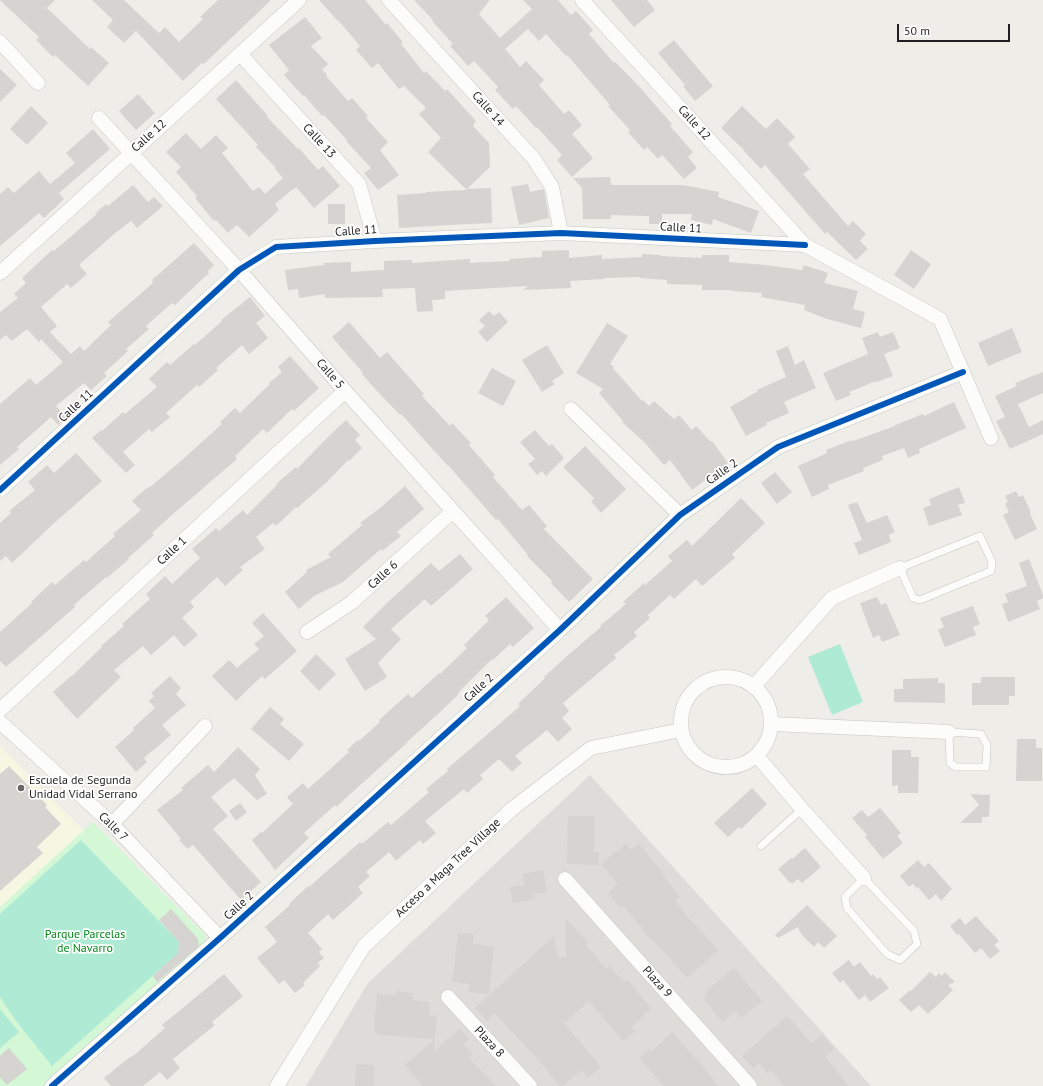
<!DOCTYPE html>
<style>
body{margin:0}
#map{position:relative;width:1043px;height:1086px;overflow:hidden;background:#eeede7;font-family:"PT Sans",sans-serif}
canvas{display:block}
.scale{position:absolute;left:897px;top:24px;width:113px;height:18px;box-sizing:border-box;border:2px solid #1f1f1f;border-top:0;padding-left:5px;font-size:12px;line-height:14px;white-space:nowrap;color:#1f1f1f;-webkit-text-stroke:3px #fff;paint-order:stroke}
</style>
<div id="map">
<canvas width="1043" height="1086"></canvas>
<div class="scale">50 m</div>
</div>
<script>
const c = document.querySelector('canvas').getContext('2d');
c.lineJoin = 'round';
function fillPath(path, color) { c.fillStyle = color; c.fill(path, 'evenodd'); }
const shape = rows => new Path2D(rows.map(r => 'M' + r).join(''));
function stroke(path, color, width, dash) { c.strokeStyle = color; c.lineWidth = width; c.lineCap = dash ? 'butt' : 'round'; c.setLineDash(dash || []); c.stroke(path); }
function label(font, color, halo, rows, align = 'center') {
  c.font = font + ' "PT Sans",sans-serif'; c.lineWidth = 3.5; c.setLineDash([]); c.textBaseline = 'middle'; c.strokeStyle = halo; c.fillStyle = color; for (const [text, x, y, turn = 0] of rows) {
    c.save(); c.translate(x, y); c.rotate((+turn || 0) * Math.PI / 180); c.textAlign = isNaN(turn) ? turn : align; if (halo) c.strokeText(text, 0, 0); c.fillText(text, 0, 0); c.restore();
  }
}
fillPath(shape([
 [590,775,871,1086,306,1086,368,983]
]), '#dddcd9');
fillPath(shape([
 [0,746,84,831,0,907]
]), '#f6f7e3');
fillPath(shape([
 [93,822,206,936,206,946,47,1086,0,1086,0,907]
]), '#d4f7d6');
fillPath(shape([
 [840,644,863,702,832,715,808,657],
 [81,840,179,942,178,953,52,1066,16,1021,0,997,0,914],
 [0,1009,19,1032,0,1048]
]), '#afead5');
fillPath(shape([
 [0,0,55,0,47,8,90,49,91,47,109,63,88,86,55,55,53,57,36,40,39,37],
 [92,0,124,0,159,33,165,27,179,42,203,19,200,17,218,0,271,0,204,64,202,63,183,81,136,31,124,43,107,27,113,20],
 [319,0,365,0,386,25,387,23,403,42,401,44,424,73,426,71,445,91,447,89,476,121,473,126,489,143,490,167,467,189,491,188,492,223,449,225,399,228,397,195,426,193,426,192,467,190,428,152,441,138,419,114,426,108,404,86,399,89,378,63,372,68,356,50,360,46,338,20,338,21],
 [414,0,490,0,479,14,500,38,532,9,523,0,558,0,571,15,576,11,593,30,589,34,614,63,615,62,635,82,672,124,670,126,693,152,688,157,697,168,684,179,662,155,658,159,647,147,644,150,628,132,630,130,608,106,610,105,567,55,566,56,546,34,539,41,528,29,505,49,520,67,526,61,544,80,539,85,564,114,569,110,582,125,572,134,593,158,572,177,557,160,562,155,537,127,536,128,516,106,513,109,495,90,498,87,474,61,468,66,450,46,453,44,432,21,433,20],
 [611,0,647,0,655,10,634,27],
 [305,17,322,38,311,46,328,64,322,70,327,74,326,76,348,101,352,98,368,116,366,118,388,142,380,150,399,175,378,190,364,173,371,168,346,141,347,140,324,115,322,116,304,95,303,96,284,75,289,70,269,45],
 [674,40,713,86,695,101,683,86,685,85,658,53],
 [0,69,17,85,0,102],
 [236,80,268,116,267,117,298,149,299,148,318,170,323,166,340,186,314,208,296,187,293,190,293,189,275,204,279,210,249,237,237,225,228,233,216,220,214,221,195,198,197,196,176,172,181,167,166,152,186,133,201,149,216,135,228,148,222,153,253,191,259,187,265,194,283,178,275,169,276,168,256,147,258,145,216,99],
 [138,94,155,113,136,130,119,111],
 [31,106,48,123,27,145,10,129],
 [742,106,766,129,777,118,795,137,788,144,810,169,803,174,848,226,853,221,866,234,860,241,868,249,856,260,827,232,825,234,765,165,761,169,743,150,744,150,721,128],
 [93,129,110,149,59,193,64,199,44,218,39,213,0,246,0,194,8,187,14,193,39,171,50,184,75,163,66,153],
 [610,177,611,185,683,185,719,192,718,197,759,211,751,233,713,219,712,225,691,220,692,214,662,214,662,224,649,224,649,216,611,215,611,219,583,219,582,188,573,178],
 [528,184,530,192,543,189,544,190,549,218,519,225,511,187],
 [133,185,148,202,154,197,163,206,137,228,131,221,114,234,79,265,87,274,71,288,67,284,41,307,57,326,50,332,71,354,80,346,84,351,111,325,108,322,153,283,152,280,194,243,214,265,208,271,209,273,175,305,172,303,146,326,149,329,126,349,128,351,104,373,107,376,91,390,84,383,56,406,66,417,58,425,51,417,17,447,19,449,0,465,0,404,30,378,36,385,63,362,41,339,39,342,27,329,12,341,6,335,0,340,0,312,18,298,14,294,26,283,22,278,52,250,54,251,97,214,96,213,106,204,108,206],
 [328,204,345,204,345,224,328,224],
 [569,250,569,258,602,255,602,259,642,257,642,254,660,255,660,256,702,258,702,255,729,255,729,262,766,265,802,270,804,265,828,273,824,283,858,291,853,309,865,312,861,328,827,319,804,310,805,305,761,297,762,293,731,291,732,290,702,290,702,285,667,284,667,280,640,278,640,277,604,278,604,279,570,281,571,288,523,290,528,286,445,291,445,299,432,300,433,311,417,312,415,288,382,289,383,297,325,298,325,294,299,298,298,289,288,290,285,270,324,265,324,263,351,262,351,272,384,270,384,261,412,260,412,263,470,259,470,263,510,261,510,259,542,257,542,251],
 [911,250,931,264,914,289,894,275],
 [250,297,265,316,256,323,268,338,249,354,242,345,216,368,218,370,199,387,197,385,166,413,170,417,152,432,149,429,123,452,135,465,126,473,92,438,101,430,102,431,123,412,125,414,157,387,149,379,167,362,170,365,194,344,195,345,222,321,221,320],
 [489,311,494,316,499,312,508,322,487,342,478,332,485,326,479,320],
 [349,322,380,358,387,352,424,394,422,396,450,426,452,423,471,443,469,445,495,475,493,477,522,510,529,505,547,526,544,529,593,579,569,602,551,583,552,581,527,556,528,555,498,519,496,520,448,465,447,465,401,414,400,415,376,390,362,374,363,373,332,337],
 [607,323,628,336,610,364,614,367,613,368,642,401,643,400,649,406,654,401,674,419,679,415,692,430,696,426,711,442,712,441,728,463,692,490,670,460,664,465,644,442,622,422,623,421,599,393,603,389,576,373],
 [1012,328,1022,352,988,366,978,343],
 [878,332,880,337,893,332,900,348,884,354,893,376,877,382,876,381,849,392,851,395,836,401,823,373,868,354,862,338],
 [547,345,564,373,552,381,555,384,542,392,522,360],
 [788,346,795,365,804,360,816,388,784,402,789,413,766,423,767,425,746,436,730,407,758,391,757,390,786,377,776,351],
 [290,356,319,388,294,411,292,409,267,433,263,429,235,456,237,459,173,514,152,533,154,535,128,558,129,559,107,578,106,577,74,605,75,607,6,667,0,661,0,632,32,603,31,602,52,582,55,585,84,560,86,562,115,536,113,534,141,510,132,501,148,487,149,488,183,459,222,424,220,422,235,408,240,413,270,384,269,383,282,372,278,367],
 [492,368,516,381,503,406,478,393],
 [1043,372,1043,393,1018,404,1029,427,1043,420,1043,434,1010,449,996,421,1005,417,995,396,1017,386,1015,383],
 [954,402,966,428,919,449,920,453,908,458,904,448,882,456,883,460,863,468,864,471,828,485,829,489,812,497,798,466,827,453,826,450,852,440,853,441,895,426,895,425,923,414,924,416],
 [346,420,360,435,355,440,362,448,349,461,348,460,327,482,297,508,296,507,276,526,273,523,256,537,265,549,240,567,243,570,225,586,217,577,190,602,194,607,182,618,198,635,184,647,174,635,151,655,143,646,114,670,121,677,77,719,53,692,71,676,72,676,102,647,101,646,124,626,122,624,150,599,146,594,165,576,172,584,200,558,192,549,216,528,219,531,243,510,247,515,277,485,276,484,296,467,297,469,328,437],
 [535,430,549,446,552,444,564,458,546,476,542,471,537,475,528,464,535,459,520,442],
 [585,446,626,489,601,513,591,501,594,498,563,467],
 [76,453,102,481,52,525,12,563,6,556,0,561,0,523,11,513,9,511,35,490,28,482,47,465,54,473],
 [775,472,792,492,777,504,761,483],
 [405,486,424,509,397,532,401,536,382,551,381,549,343,582,314,596,299,609,285,592,307,572,306,570,331,557,328,554,362,525,360,523,380,508],
 [959,487,965,503,958,505,962,515,929,526,923,508,931,505,929,499],
 [1016,491,1019,497,1023,495,1031,513,1030,514,1037,529,1015,540,1003,515,1009,512,1005,504,1008,502,1005,496],
 [741,498,765,523,732,554,735,558,702,586,696,579,674,599,670,595,648,615,650,618,634,632,637,636,614,655,616,658,563,703,569,711,562,718,572,729,558,742,547,730,515,756,522,763,512,772,499,759,480,775,483,779,467,793,464,789,425,821,436,833,423,844,420,840,396,861,389,852,366,872,370,876,358,887,363,893,333,920,328,914,308,933,322,949,319,952,324,958,318,963,320,966,303,983,305,985,295,993,284,980,279,984,257,958,277,942,265,927,290,905,289,904,308,886,309,887,360,842,362,844,388,822,391,825,429,792,426,789,448,771,447,769,520,706,518,704,545,678,544,677,567,656,601,627,600,626,626,604,623,602,644,583,645,585,672,561,668,556,687,540,692,546],
 [857,502,867,523,887,515,895,532,889,535,891,542,859,555,854,543,862,540,848,505],
 [460,554,473,569,431,606,425,599,391,629,401,639,378,663,387,677,365,691,345,659,376,639,363,627,388,602,431,563,439,571],
 [1029,559,1043,595,1043,598,1037,601,1040,609,1008,622,1002,604,1008,602,1005,594,1027,586,1019,563],
 [506,597,534,628,513,647,510,644,493,660,492,659,458,693,459,694,439,713,407,742,408,742,388,760,336,807,335,805,304,833,309,838,275,870,252,840,261,832,262,833,293,804,287,797,303,783,308,789,349,752,347,750,358,740,359,741,380,722,379,720,408,694,412,698,439,673,440,674,467,648,464,645,489,620,485,616],
 [877,597,881,605,886,603,900,635,882,642,879,635,873,638,860,603],
 [973,606,980,624,973,627,976,635,945,647,938,630,944,627,940,618],
 [263,613,297,651,265,679,262,676,236,701,212,676,229,660,237,668,259,649,254,644,264,636,252,623],
 [316,654,336,674,319,691,300,671],
 [170,676,181,688,176,694,186,705,162,725,171,735,144,758,147,762,136,772,115,747,134,730,133,728,155,708,149,701,154,696,151,693],
 [981,677,1015,677,1015,696,1009,696,1009,705,972,705,972,683,981,683],
 [938,678,938,683,945,683,945,703,894,702,894,689,903,689,903,679],
 [270,707,284,719,280,724,304,744,289,761,251,729],
 [1017,739,1036,739,1036,748,1042,748,1042,781,1016,781],
 [238,747,260,769,255,775,267,794,257,800,234,778,211,797,228,816,213,829,261,882,241,900,193,845,188,849,179,840,181,839,157,810,183,790,181,788,208,765,214,772],
 [892,750,911,750,911,757,919,757,918,793,898,793,898,785,892,786],
 [9,766,47,805,45,807,61,824,37,847,43,853,0,891,0,774],
 [752,788,767,804,741,829,739,827,728,837,714,823],
 [970,794,990,795,989,817,982,817,982,823,960,823,979,805],
 [240,803,247,812,236,821,229,811],
 [880,808,901,833,897,836,903,843,883,859,865,837,867,835,852,818,862,810,868,817],
 [568,816,594,816,594,852,599,852,599,865,567,864],
 [626,844,631,850,639,844,663,873,662,874,680,897,675,900,688,917,718,950,687,978,654,941,653,942,624,906,621,908,608,893,618,884,601,864],
 [805,848,821,867,802,883,798,879,792,884,791,882,790,883,778,869,791,858,792,859],
 [918,860,924,867,929,863,952,889,941,901,936,894,929,900,918,887,916,888,913,884,909,887,900,876],
 [543,870,547,892,533,894,534,899,513,903,510,887,524,885,522,874],
 [807,905,837,936,824,948,818,942,814,947,801,934,798,927,778,938,775,935],
 [171,909,198,939,199,946,157,982,153,976,178,953,179,942,159,920],
 [976,916,987,929,988,929,999,941,994,945,1000,951,990,959,981,948,975,953,959,934,957,935,950,926,960,918,965,925],
 [566,919,588,942,585,944,606,969,610,966,624,982,628,980,651,1009,631,1027,635,1031,623,1041,589,1001,564,1023,601,1067,588,1078,582,1070,562,1086,560,1086,532,1053,494,1013,487,1021,475,1008,554,936,558,957,566,957],
 [458,933,474,934,473,944,494,946,489,994,468,992,469,984,452,982,454,969],
 [849,960,854,967,860,962,871,976,873,974,877,979,880,977,889,988,870,1002,865,995,859,1000,843,980,840,983,832,973],
 [734,968,762,1001,741,1018,735,1011,723,1022,703,999,707,995,705,992],
 [930,972,936,977,939,973,942,976,945,972,955,982,948,985,953,990,928,1014,919,1005,911,1012,899,1000,910,990,911,991],
 [224,974,243,996,212,1022,215,1025,173,1059,180,1068,167,1080,160,1072,143,1086,111,1086,104,1078,131,1056,132,1057,165,1028,162,1025],
 [396,991,413,993,413,1000,430,1002,429,1015,437,1016,435,1039,379,1035,374,1030,377,994,396,995],
 [787,1016,811,1043,822,1035,834,1049,825,1056,849,1086,784,1086,771,1070,767,1073,759,1063,753,1068,742,1056],
 [460,1029,469,1039,463,1044,473,1055,469,1058,496,1086,423,1086,405,1065,435,1039,434,1052,448,1038,449,1039],
 [672,1032,702,1065,718,1086,664,1086,639,1058,649,1049,651,1052],
 [9,1048,27,1069,7,1085,0,1077,0,1056],
 [356,1064,374,1065,374,1086,355,1086]
]), '#d6d4d0');
const service = shape([
 [980,536,992,562,991,571,920,600,913,598,900,568,980,536],
 [949,732,981,734,987,745,986,767,956,767,950,763,949,732],
 [761,846,802,809],
 [864,878,914,931,917,944,900,960,887,954,847,908,845,897,864,878]
]);
const minor = shape([
 [389,0,534,159,552,187,561,233],
 [582,0,805,245,940,319,991,438],
 [0,42,38,83],
 [240,54,359,184,375,241],
 [99,118,239,270,345,391,560,630],
 [0,273,299,0],
 [571,409,680,515],
 [0,490,239,270,276,247,375,241,561,233,805,245],
 [307,632,351,603,453,511],
 '681 722a45 45 0 1 1 90 0a45 45 0 1 1-90 0Z',
 [754,686,832,598,900,568],
 [0,710,345,391],
 [0,722,112,824,220,938],
 [772,724,949,732],
 [757,756,802,809,864,878],
 [112,824,205,726],
 [565,879,750,1086],
 [448,997,530,1086],
 [52,1086,220,938,560,630,680,515,778,447,963,372],
 [277,1086,364,946,512,809,591,748,681,730]
]);
stroke(service, '#c6c6c3', 8);
stroke(minor, '#c6c6c3', 15);
stroke(service, '#fcfcfb', 7);
stroke(minor, '#fcfcfb', 14);
stroke(shape([
 [0,490,239,270,276,247,375,241,561,233,805,245],
 [52,1086,220,938,560,630,680,515,778,447,963,372]
]), '#0057b8', 6);
for (const [x, y, r, color] of [
 [21,788,4,"#676765"]
]) { const dot = new Path2D(); dot.arc(x, y, r, 0, 2 * Math.PI); c.fillStyle = color; c.fill(dot); stroke(dot, '#fff', 1.5); }
label('12px', '#1f1f1f', '#fff', [
 ["Calle 14",488,109,48],
 ["Calle 12",694,123,48],
 ["Calle 12",149,136,-42],
 ["Calle 13",319,141,47],
 ["Calle 11",681,228,3],
 ["Calle 11",356,231,-4],
 ["Calle 5",330,374,49],
 ["Calle 11",76,406,-43],
 ["Calle 2",722,472,-35],
 ["Calle 1",172,551,-43],
 ["Calle 6",383,575,-42],
 ["Calle 2",479,688,-42],
 ["Calle 7",113,827,45],
 ["Acceso a Maga Tree Village",448,868,-43],
 ["Calle 2",239,906,-42],
 ["Plaza 9",657,982,48],
 ["Plaza 8",489,1042,47]
]);
label('12px', '#1f1f1f', '#fff', [
 ["Escuela de Segunda",29,781],
 ["Unidad Vidal Serrano",29,795]
], 'left');
label('12px', '#018919', '#fff', [
 ["Parque Parcelas",85,935],
 ["de Navarro",85,949]
]);
</script>
